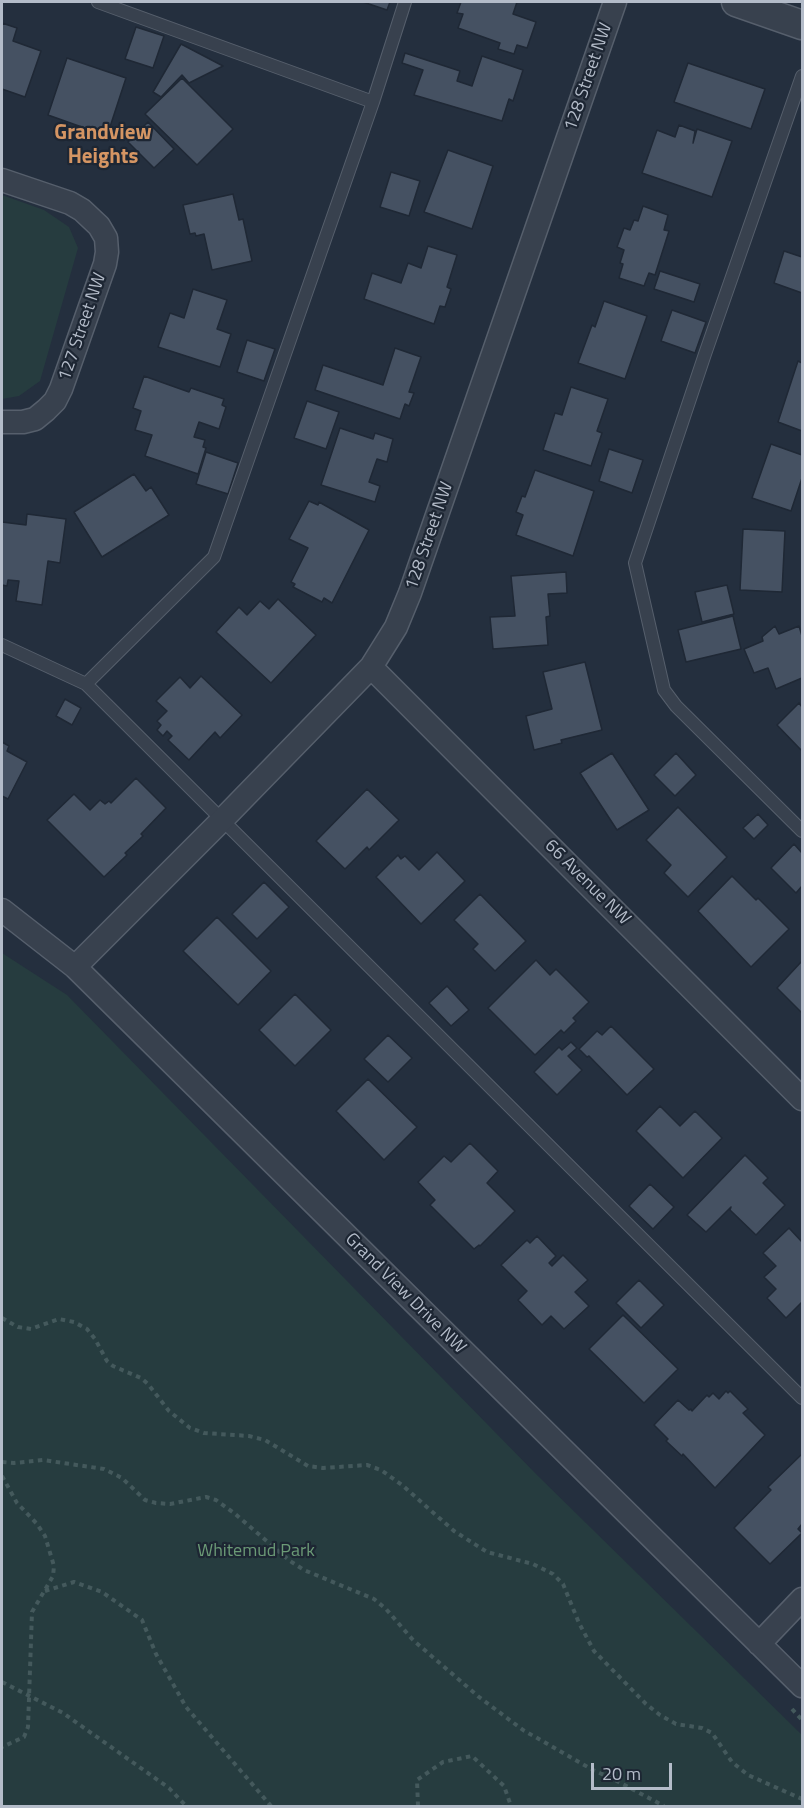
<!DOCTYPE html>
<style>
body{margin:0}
#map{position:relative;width:804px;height:1808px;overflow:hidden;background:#242f3e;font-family:"Titillium Web",sans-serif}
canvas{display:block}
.frame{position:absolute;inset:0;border:3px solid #b4bcc9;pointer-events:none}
.scale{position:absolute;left:591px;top:1763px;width:81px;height:27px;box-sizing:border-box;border:3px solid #b4bcc9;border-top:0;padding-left:8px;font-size:18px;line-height:21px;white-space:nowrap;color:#b4bcc9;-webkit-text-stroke:4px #1d2633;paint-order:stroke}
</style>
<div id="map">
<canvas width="804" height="1808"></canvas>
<div class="frame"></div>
<div class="scale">20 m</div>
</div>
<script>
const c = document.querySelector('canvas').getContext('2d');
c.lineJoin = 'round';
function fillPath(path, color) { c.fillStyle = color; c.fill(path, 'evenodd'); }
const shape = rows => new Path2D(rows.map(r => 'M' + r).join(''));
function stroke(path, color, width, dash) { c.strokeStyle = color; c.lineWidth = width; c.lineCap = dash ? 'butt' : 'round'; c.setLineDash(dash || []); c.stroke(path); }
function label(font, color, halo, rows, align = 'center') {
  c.font = font + ' "Titillium Web",sans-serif'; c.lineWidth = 4.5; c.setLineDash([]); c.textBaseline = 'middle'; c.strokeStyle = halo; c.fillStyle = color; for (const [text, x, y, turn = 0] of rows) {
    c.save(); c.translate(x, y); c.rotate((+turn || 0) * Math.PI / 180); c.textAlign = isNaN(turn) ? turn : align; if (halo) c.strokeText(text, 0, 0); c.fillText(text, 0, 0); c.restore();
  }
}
fillPath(shape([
 [2,195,44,210,69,227,78,248,40,381,19,396,2,399],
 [2,953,67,995,537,1475,802,1735,802,1806,2,1806]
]), '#263c3f');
const building = shape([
 [363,2,390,2,387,10,363,2],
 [461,2,517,2,513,14,536,22,527,48,517,45,514,54,498,49,500,43,458,28,463,14,457,13,461,2],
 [2,23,17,28,13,41,41,51,25,97,2,89,2,23],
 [136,27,164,36,153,68,125,59,136,27],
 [181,44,223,66,189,83,182,75,161,97,153,92,181,44],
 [405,53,460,71,457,81,472,86,482,56,523,70,513,101,509,99,502,121,414,95,423,70,402,63,405,53],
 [67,58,126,78,107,136,48,115,67,58],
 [688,63,765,89,751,129,674,102,688,63],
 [182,78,233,129,197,165,145,114,182,78],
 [148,122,174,149,154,168,128,142,148,122],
 [679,125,695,131,693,143,697,129,732,141,712,197,642,173,657,130,675,137,679,125],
 [448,150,493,166,472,229,424,212,448,150],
 [391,172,420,181,409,216,380,207,391,172],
 [233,194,239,220,243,219,252,261,212,270,204,234,196,236,195,233,190,234,183,205,233,194],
 [643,206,668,215,664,230,669,231,655,275,649,273,644,286,619,278,623,264,620,263,624,250,617,247,624,228,630,230,634,220,638,221,643,206],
 [428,246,457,255,447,287,451,289,445,307,440,306,434,324,364,299,372,273,401,283,408,263,421,268,428,246],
 [784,251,802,257,802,293,774,283,784,251],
 [660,271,700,284,694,302,654,289,660,271],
 [193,289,227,300,217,329,231,334,220,367,158,347,170,313,184,318,193,289],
 [604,301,647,316,625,379,578,363,592,325,595,327,604,301],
 [672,310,706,322,695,353,661,341,672,310],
 [247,340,275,349,264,381,237,372,247,340],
 [395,348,421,357,409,392,414,393,409,406,405,404,400,419,315,390,323,365,383,385,395,348],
 [798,361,802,363,802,431,778,422,798,361],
 [144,376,189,392,191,388,224,399,222,405,226,407,219,429,199,422,194,437,205,440,203,447,206,448,198,474,145,456,152,435,135,430,141,411,133,408,144,376],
 [571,387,608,399,597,431,602,433,591,466,543,450,555,413,562,415,571,387],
 [307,401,339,412,326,449,294,438,307,401],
 [340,428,373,439,375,433,393,439,387,462,377,459,369,482,380,486,375,502,321,485,340,428],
 [771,444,802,455,802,478,791,511,752,498,771,444],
 [609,449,643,460,632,493,599,481,609,449],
 [206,452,238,463,228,494,196,484,206,452],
 [535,470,594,491,573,556,516,535,523,515,516,512,522,496,525,497,535,470],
 [134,474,146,491,151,487,169,515,102,557,74,512,134,474],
 [309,501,318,505,319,502,369,530,332,603,324,598,322,602,293,587,295,584,291,582,308,548,289,539,309,501],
 [27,514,66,519,60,563,48,561,42,605,16,601,19,581,8,580,7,586,2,585,2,522,26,525,27,514],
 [743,529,785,531,782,592,740,590,743,529],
 [566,572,567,593,548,594,550,616,546,617,548,645,493,649,490,617,515,616,511,576,566,572],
 [727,585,734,614,702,622,695,592,727,585],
 [278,599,316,635,271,683,216,632,239,607,247,615,260,601,269,609,278,599],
 [733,616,741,649,686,662,678,630,733,616],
 [775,626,779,634,799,626,802,636,802,678,776,689,768,668,754,673,744,649,763,641,762,637,775,626],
 [585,662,602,730,561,740,562,743,534,750,526,716,552,709,543,672,585,662],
 [201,676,242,715,220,738,215,732,189,760,168,740,172,736,167,731,163,736,157,730,161,725,157,721,167,711,156,701,180,677,190,688,201,676],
 [65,699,81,708,72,725,56,716,65,699],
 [799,703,802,707,802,751,777,725,799,703],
 [2,742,9,746,7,751,27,762,8,799,2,796,2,742],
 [612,753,649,810,617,830,580,773,612,753],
 [676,753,696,775,675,796,654,775,676,753],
 [136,778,166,808,141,834,143,836,125,853,127,855,104,877,47,820,74,794,90,810,100,800,105,804,109,801,111,803,136,778],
 [367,789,399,820,369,850,367,847,345,869,316,841,367,789],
 [678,807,727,857,688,897,664,873,671,865,646,840,678,807],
 [758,814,768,825,754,839,743,828,758,814],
 [794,844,802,853,802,886,796,893,771,868,794,844],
 [437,852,465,881,421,924,376,877,398,855,401,859,405,856,419,870,437,852],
 [732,876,756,900,758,898,789,929,751,967,698,911,732,876],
 [264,882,289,907,257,939,232,914,264,882],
 [480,894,526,941,495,971,473,949,478,944,454,920,480,894],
 [217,917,271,971,238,1005,183,951,217,917],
 [536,960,550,975,556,969,589,1002,573,1018,576,1021,564,1033,561,1030,535,1055,488,1008,536,960],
 [802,961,802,1013,777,988,802,961],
 [447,986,469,1010,451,1026,429,1003,447,986],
 [295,994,331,1030,295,1066,259,1030,295,994],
 [611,1026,654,1069,627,1095,589,1056,587,1057,579,1049,597,1031,602,1035,611,1026],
 [388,1035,412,1058,388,1082,364,1059,388,1035],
 [571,1042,577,1048,568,1056,582,1070,557,1095,534,1072,559,1047,562,1050,571,1042],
 [368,1079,417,1127,384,1160,336,1111,368,1079],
 [660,1106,680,1126,695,1111,722,1138,683,1178,636,1131,660,1106],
 [470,1143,498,1171,487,1183,515,1211,480,1246,479,1245,474,1249,430,1205,435,1200,418,1182,444,1156,451,1162,470,1143],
 [745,1155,768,1178,763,1183,785,1205,756,1235,730,1210,731,1207,706,1232,687,1215,745,1155],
 [650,1184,674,1207,653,1229,629,1206,650,1184],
 [789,1228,802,1242,802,1302,786,1318,767,1298,776,1289,764,1277,776,1266,763,1253,789,1228],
 [537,1236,556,1256,549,1263,552,1266,563,1255,588,1280,575,1292,589,1306,564,1329,551,1316,542,1325,518,1300,527,1291,501,1265,527,1240,530,1243,537,1236],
 [639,1280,664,1305,641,1328,616,1303,639,1280],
 [623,1315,678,1369,644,1403,589,1349,623,1315],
 [726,1391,728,1393,730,1391,748,1409,743,1413,765,1435,715,1488,683,1454,682,1456,666,1441,668,1439,654,1425,678,1400,689,1410,691,1409,692,1411,707,1395,709,1397,713,1393,719,1399,726,1391],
 [802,1454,802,1524,798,1529,802,1533,770,1564,734,1528,771,1490,768,1487,802,1454]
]);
fillPath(building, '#455162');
stroke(building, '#1f2835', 1.5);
const service = shape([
 [98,2,373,102],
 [802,76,705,354,635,563,664,690,676,706,802,831],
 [2,645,86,684,802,1398],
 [86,684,214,557,373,102,405,2]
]);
const minor = shape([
 [2,180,70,203,82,210,99,226,106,238,107,252,105,264,61,389,55,401,46,410,35,419,23,422,2,422],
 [371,667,802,1099],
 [2,910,75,967,802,1686],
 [75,967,223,819,371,667,396,627,410,593,615,2],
 [759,1644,802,1599]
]);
const tertiary = shape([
 [736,2,802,25]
]);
stroke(service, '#565f6c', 14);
stroke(minor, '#565f6c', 25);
stroke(tertiary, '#565f6c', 31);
stroke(shape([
 [2,1318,18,1327,31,1329,59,1319,74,1322,87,1329,95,1339,107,1361,113,1366,141,1378,148,1384,169,1411,190,1428,204,1433,249,1436,265,1440,308,1466,323,1468,367,1465,381,1470,402,1485,454,1531,487,1552,533,1564,553,1574,563,1584,579,1623,594,1651,646,1704,660,1715,676,1724,702,1728,712,1733,732,1762,748,1775,802,1799],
 [2,1462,14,1463,43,1460,104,1469,122,1478,145,1500,156,1503,170,1504,206,1497,216,1500,234,1513,290,1561,304,1570,374,1599,386,1609,413,1640,479,1697,523,1730,593,1770,613,1779,664,1806],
 [2,1476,17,1503,37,1524,45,1536,54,1566,53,1576,32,1612,28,1727,24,1737,2,1747],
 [45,1591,74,1582,102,1592,142,1620,156,1654,186,1707,271,1806],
 [2,1682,63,1713,169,1788,186,1806],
 [792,1709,802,1720],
 [418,1806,417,1780,443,1762,472,1756,504,1786,511,1806]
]), '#44595c', 4, [4.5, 4.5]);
stroke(service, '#38414e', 12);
stroke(minor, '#38414e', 22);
stroke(tertiary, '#38414e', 28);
label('18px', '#b4bcc9', '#1d2633', [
 ["128 Street NW",589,77,-71],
 ["127 Street NW",83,327,-71],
 ["128 Street NW",430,536,-71],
 ["66 Avenue NW",587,883,45],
 ["Grand View Drive NW",405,1294,45]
]);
label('18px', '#6b9a76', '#1d2633', [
 ["Whitemud Park",256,1552]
]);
label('bold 21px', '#d59563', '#1d2633', [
 ["Grandview",103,134],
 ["Heights",103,158]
]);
</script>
